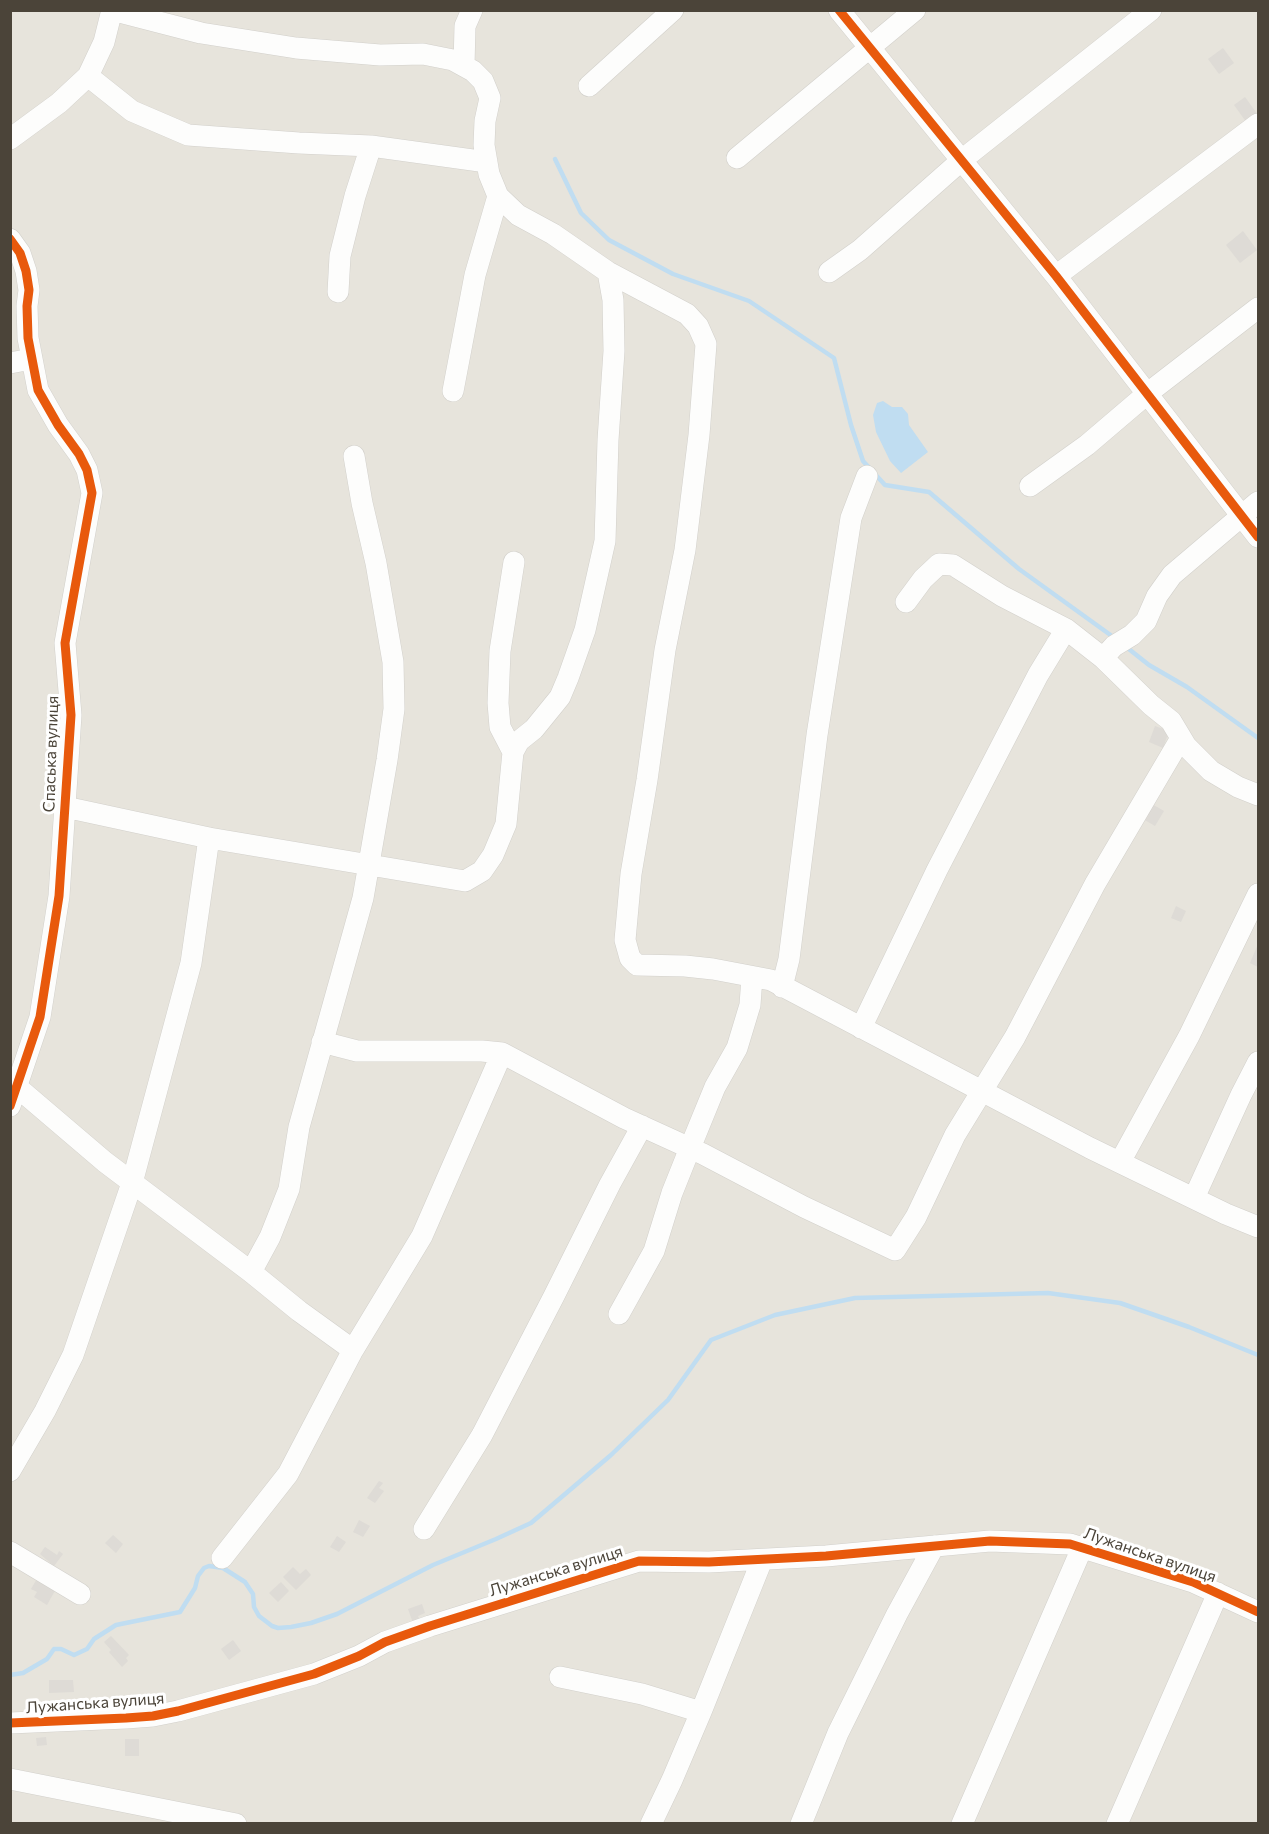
<!DOCTYPE html>
<meta charset="utf-8">
<style>
body{margin:0}
#map{position:relative;width:1269px;height:1834px;overflow:hidden;background:#f4f2ee;font-family:Commissioner,sans-serif}
canvas{display:block}
.frame{position:absolute;inset:0;border:12px solid #4b4439;pointer-events:none}
</style>
<div id="map">
<canvas width="1269" height="1834"></canvas>
<div class="frame"></div>
</div>
<script>
const c = document.querySelector('canvas').getContext('2d');
c.lineJoin = 'round';
function fillPath(path, color) { c.fillStyle = color; c.fill(path, 'evenodd'); }
const shape = rows => new Path2D(rows.map(r => 'M' + r).join(''));
function stroke(path, color, width, dash) { c.strokeStyle = color; c.lineWidth = width; c.lineCap = dash ? 'butt' : 'round'; c.setLineDash(dash || []); c.stroke(path); }
function label(font, color, halo, rows, align = 'center') {
  c.font = font + ' Commissioner,sans-serif'; c.lineWidth = 6; c.setLineDash([]); c.textBaseline = 'middle'; c.strokeStyle = halo; c.fillStyle = color; for (const [text, x, y, turn = 0] of rows) {
    c.save(); c.translate(x, y); c.rotate((+turn || 0) * Math.PI / 180); c.textAlign = isNaN(turn) ? turn : align; if (halo) c.strokeText(text, 0, 0); c.fillText(text, 0, 0); c.restore();
  }
}
fillPath(shape([
 [11,11,1258,11,1258,1823,11,1824]
]), '#e7e4dc');
fillPath(shape([
 [883,401,892,407,902,407,908,414,909,425,928,452,901,473,890,461,876,432,873,415,877,403]
]), '#c0ddf1');
stroke(shape([
 [555,159,581,213,609,240,673,274,749,301,834,358,851,425,863,461,885,485,929,492,1019,569,1116,639],
 [1125,646,1149,665,1187,687,1258,738],
 [10,1675,23,1673,47,1659,54,1649,61,1649,74,1655,87,1649,94,1639,116,1625,180,1612,195,1588,198,1576,204,1568,209,1566,223,1568,245,1582,253,1594,254,1607,259,1616,272,1626,278,1628,291,1627,311,1623,337,1614,433,1565,496,1539,531,1523,611,1455,668,1400,711,1340,775,1315,855,1298,1048,1293,1120,1303,1189,1327,1258,1355]
]), '#c0ddf1', 4.5);
fillPath(shape([
 [1223,48,1234,63,1219,74,1208,59],
 [1245,97,1258,115,1247,123,1234,105],
 [1243,231,1257,250,1240,263,1226,245],
 [1155,726,1169,731,1163,748,1149,742],
 [1152,804,1164,811,1155,826,1143,819],
 [1176,906,1186,911,1181,922,1171,918],
 [1258,944,1258,967,1250,963],
 [379,1481,383,1483,379,1488,384,1491,375,1503,367,1498],
 [359,1520,370,1526,363,1537,353,1532],
 [113,1535,123,1544,116,1553,105,1543],
 [337,1536,346,1542,339,1552,330,1547],
 [45,1547,57,1555,59,1551,63,1554,54,1566,40,1554],
 [293,1567,300,1574,306,1569,311,1575,296,1590,283,1577],
 [38,1577,57,1587,47,1605,34,1597,37,1592,31,1589],
 [281,1582,289,1591,278,1602,269,1593],
 [422,1604,425,1613,418,1616,420,1621,413,1623,408,1609],
 [111,1636,129,1655,126,1658,128,1661,122,1667,109,1652,111,1650,104,1642],
 [233,1640,241,1651,229,1660,221,1649],
 [49,1680,73,1680,74,1692,49,1693],
 [46,1737,47,1745,37,1746,36,1738],
 [125,1739,139,1739,139,1756,125,1756]
]), '#dedbd6');
const minor = shape([
 [839,10,1056,276,1258,537],
 [464,66,465,26,472,10],
 [88,76,132,111,188,135,299,143,371,146,487,162],
 [589,86,673,10],
 [10,139,59,103,88,76,104,42,112,10,201,33,296,48,380,55,423,54,453,60,473,71,483,81,490,98,485,121,484,145,489,174,498,196,518,215,553,234,608,272,687,314,698,326,706,344,699,435,685,550,665,650,647,780,631,874,625,940,630,958,637,965,685,966,713,969,771,980,1090,1148,1226,1214,1258,1227],
 [737,158,915,10],
 [10,239,20,253,26,271,29,290,27,306,28,338,38,390,58,425,79,454,87,470,92,493,65,643,71,715,59,896,40,1017,10,1106],
 [829,272,860,250,963,159,1151,10],
 [1056,276,1258,124],
 [338,292,340,256,355,196,371,146],
 [10,363,31,359],
 [453,391,475,275,498,196],
 [1030,486,1087,445,1148,393,1258,308],
 [906,602,923,579,939,564,953,565,1002,596,1066,629,1103,658,1151,705,1171,721,1186,746,1211,771,1238,787,1258,795],
 [1103,658,1114,646,1132,635,1146,621,1157,596,1172,575,1258,502],
 [513,752,500,727,498,703,500,651,514,562],
 [65,807,209,838,465,881,482,871,493,855,506,824,513,752,519,741,534,729,560,697,568,678,585,630,605,541,608,440,614,351,613,300,608,272],
 [782,987,789,959,817,735,851,518,867,476],
 [861,1028,937,870,1038,675,1066,629],
 [322,1042,357,1051,482,1051,502,1053,624,1118,703,1154,804,1207,895,1250,916,1217,955,1135,1015,1037,1095,884,1181,738],
 [17,1087,105,1162,251,1272,299,1311,353,1350],
 [1120,1162,1189,1036,1258,894],
 [1194,1198,1241,1095,1258,1062],
 [251,1272,270,1237,289,1189,299,1127,363,898,387,760,394,709,393,662,376,563,362,503,354,456],
 [619,1314,654,1251,672,1193,690,1148,715,1087,737,1048,750,1005,752,977],
 [10,1471,45,1411,73,1355,132,1183,191,963,209,838],
 [424,1529,482,1435,554,1296,610,1184,642,1126],
 [10,1552,80,1594],
 [222,1558,288,1474,353,1350,422,1236,502,1053],
 [560,1677,642,1694,701,1712],
 [10,1723,126,1718,153,1716,178,1711,314,1674,359,1656,385,1642,430,1626,639,1561,709,1562,826,1556,990,1541,1070,1544,1193,1582,1258,1612],
 [10,1779,236,1824],
 [651,1824,672,1780,701,1712,762,1560],
 [801,1824,838,1733,897,1614,934,1546],
 [962,1824,1082,1548],
 [1117,1824,1218,1593]
]);
stroke(minor, '#d2d0cb', 22);
stroke(minor, '#fdfdfc', 21);
stroke(shape([
 [839,10,1056,276,1258,537],
 [10,239,20,253,26,271,29,290,27,306,28,338,38,390,58,425,79,454,87,470,92,493,65,643,71,715,59,896,40,1017,10,1106],
 [10,1723,126,1718,153,1716,178,1711,314,1674,359,1656,385,1642,430,1626,639,1561,709,1562,826,1556,990,1541,1070,1544,1193,1582,1258,1612]
]), '#e8590c', 9);
label('16px', '#4b4439', '#fff', [
 ["Спаська вулиця",51,754,-88],
 ["Лужанська вулиця",1150,1555,19],
 ["Лужанська вулиця",556,1571,-17],
 ["Лужанська вулиця",95,1703,-4]
]);
</script>
